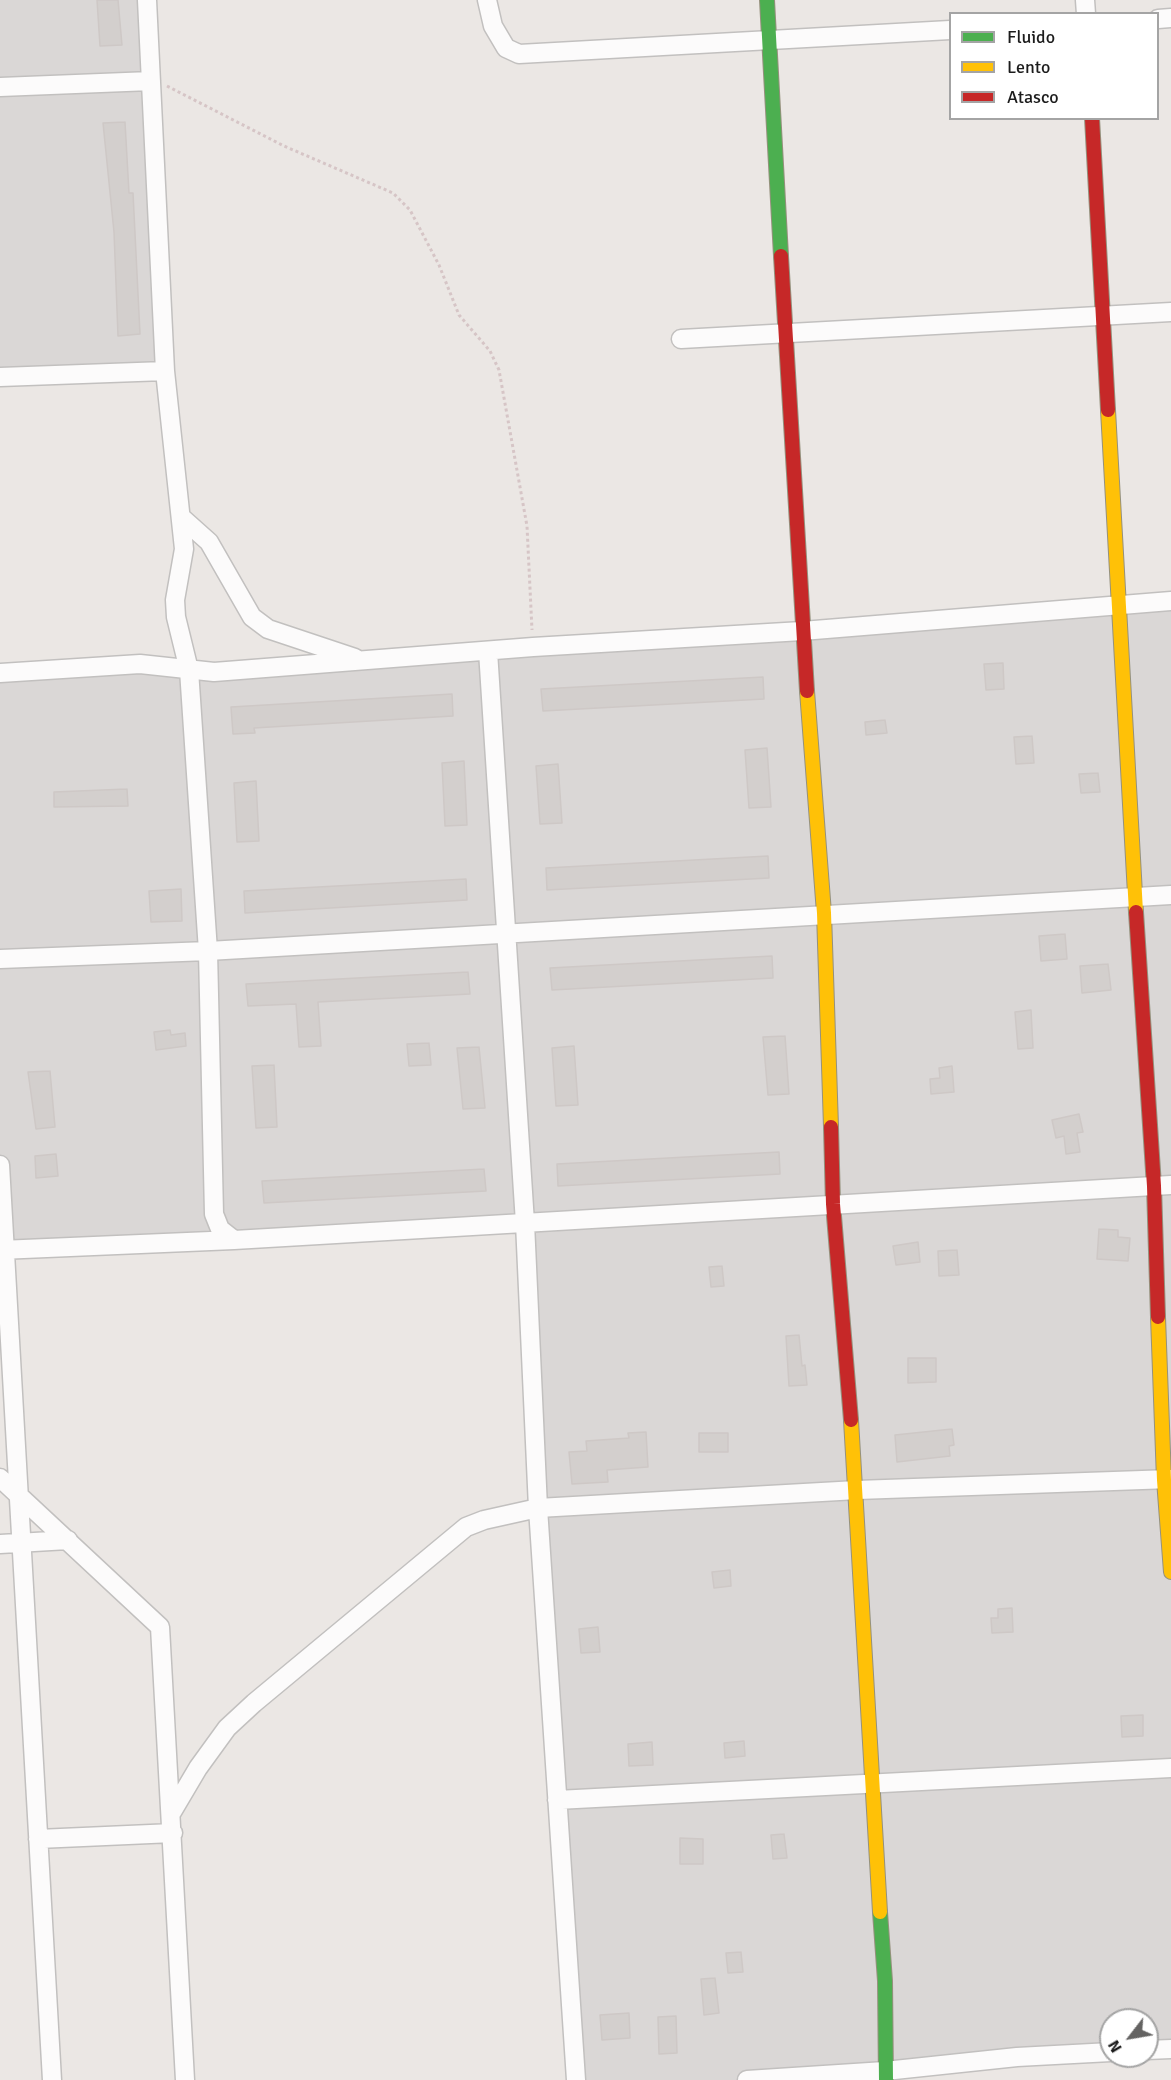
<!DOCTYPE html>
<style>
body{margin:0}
#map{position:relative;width:1171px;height:2080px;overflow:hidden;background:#ebe7e4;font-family:Signika,sans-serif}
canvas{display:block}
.legend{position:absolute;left:949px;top:12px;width:210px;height:108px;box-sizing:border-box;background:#fff;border:2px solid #a4a4a4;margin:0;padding:8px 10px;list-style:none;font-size:18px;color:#1c1c1c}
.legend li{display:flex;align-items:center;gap:12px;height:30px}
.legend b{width:30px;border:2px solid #a4a4a4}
.north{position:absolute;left:1099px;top:2008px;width:60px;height:60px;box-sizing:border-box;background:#fff;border:2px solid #a4a4a4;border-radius:50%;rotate:239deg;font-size:16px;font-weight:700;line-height:24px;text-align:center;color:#1c1c1c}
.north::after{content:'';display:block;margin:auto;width:21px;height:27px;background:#646362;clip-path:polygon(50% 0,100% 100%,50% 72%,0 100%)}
</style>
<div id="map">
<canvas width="1171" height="2080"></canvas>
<ul class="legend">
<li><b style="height:8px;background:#4caf50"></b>Fluido</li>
<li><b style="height:8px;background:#ffc107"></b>Lento</li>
<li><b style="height:8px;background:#c62828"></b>Atasco</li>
</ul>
<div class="north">N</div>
</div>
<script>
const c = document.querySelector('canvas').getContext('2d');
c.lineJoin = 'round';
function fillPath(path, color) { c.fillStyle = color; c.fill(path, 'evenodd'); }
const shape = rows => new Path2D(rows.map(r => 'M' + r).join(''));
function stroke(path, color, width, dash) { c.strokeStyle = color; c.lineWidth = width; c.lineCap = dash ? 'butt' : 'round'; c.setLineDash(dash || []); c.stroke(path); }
fillPath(shape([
 [0,0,147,0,165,371,0,377],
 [1171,601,1171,2049,1147,2050,1147,2020,1111,2020,1111,2052,747,2080,576,2080,525,1223,0,1251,0,673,189,670]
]), '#dad7d6');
const building = shape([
 [97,0,118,0,122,45,100,46,97,0],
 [125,122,129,193,133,193,140,334,118,336,114,232,103,123,125,122],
 [1003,663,1004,689,986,690,984,664,1003,663],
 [763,677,764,699,543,711,541,689,763,677],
 [452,694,453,716,254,728,255,733,233,734,231,707,452,694],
 [885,720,887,733,866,735,865,722,885,720],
 [1032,736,1034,763,1016,764,1014,737,1032,736],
 [767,748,771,807,749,808,745,750,767,748],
 [464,761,467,825,445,826,442,763,464,761],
 [558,764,562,823,540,824,536,766,558,764],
 [1098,773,1100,792,1081,793,1079,774,1098,773],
 [256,781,259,841,237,842,234,783,256,781],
 [127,789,128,806,54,807,54,792,127,789],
 [768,856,769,878,547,890,546,868,768,856],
 [466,879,467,900,245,913,244,891,466,879],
 [181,889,182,921,151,922,149,891,181,889],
 [1065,934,1067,959,1041,961,1039,936,1065,934],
 [772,956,773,978,552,990,550,968,772,956],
 [1108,964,1111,990,1082,993,1080,966,1108,964],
 [468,972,470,994,318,1002,321,1046,299,1047,296,1004,248,1006,246,984,468,972],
 [1031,1010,1033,1048,1018,1049,1015,1012,1031,1010],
 [170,1030,171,1035,185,1033,186,1046,156,1050,154,1032,170,1030],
 [785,1036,789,1094,768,1095,763,1037,785,1036],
 [429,1043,431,1065,409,1066,407,1044,429,1043],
 [574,1046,578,1105,556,1106,552,1048,574,1046],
 [479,1047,485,1108,463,1109,457,1048,479,1047],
 [274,1065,277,1127,256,1128,252,1066,274,1065],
 [952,1066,954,1092,931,1094,930,1079,940,1078,939,1068,952,1066],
 [50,1071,55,1127,36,1129,28,1072,50,1071],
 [1079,1114,1083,1132,1077,1133,1080,1152,1066,1154,1064,1136,1056,1138,1052,1120,1079,1114],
 [779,1152,780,1174,558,1186,557,1164,779,1152],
 [56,1154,58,1176,36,1178,35,1156,56,1154],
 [484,1169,486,1191,264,1203,262,1181,484,1169],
 [1099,1229,1118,1230,1118,1237,1130,1238,1128,1261,1097,1259,1099,1229],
 [918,1242,920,1262,896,1265,893,1246,918,1242],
 [957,1250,959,1275,939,1276,938,1251,957,1250],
 [722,1266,724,1286,711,1287,709,1267,722,1266],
 [799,1335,802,1366,805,1365,807,1385,789,1386,786,1336,799,1335],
 [908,1358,936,1358,936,1382,908,1383,908,1358],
 [952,1429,954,1445,949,1446,950,1456,897,1462,895,1435,952,1429],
 [646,1432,648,1467,607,1470,608,1482,572,1484,569,1452,587,1451,586,1441,629,1438,628,1433,646,1432],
 [699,1433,728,1433,728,1452,699,1452,699,1433],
 [730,1570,731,1586,714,1588,712,1572,730,1570],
 [1012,1608,1013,1632,992,1633,991,1618,998,1618,998,1609,1012,1608],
 [598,1627,600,1652,581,1653,579,1629,598,1627],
 [1143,1715,1143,1736,1122,1737,1121,1716,1143,1715],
 [744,1741,745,1756,725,1758,724,1743,744,1741],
 [652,1742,653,1765,629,1766,628,1744,652,1742],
 [784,1834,787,1858,773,1859,771,1835,784,1834],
 [680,1838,703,1839,703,1864,680,1864,680,1838],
 [741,1952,743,1972,728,1973,726,1953,741,1952],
 [715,1978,719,2013,704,2015,701,1979,715,1978],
 [629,2013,630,2038,602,2040,600,2015,629,2013],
 [676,2016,677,2053,659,2054,658,2017,676,2016]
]);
fillPath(building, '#d3cfcd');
stroke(building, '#cec8c6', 1.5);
const street = shape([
 [147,0,165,371,184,549,175,600,176,617,189,670,208,951,214,1214,220,1229,234,1240],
 [487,0,493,26,506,48,519,54,950,30],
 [1085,0,1086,14],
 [1158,19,1171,18],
 [0,87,151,81],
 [681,339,1171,312],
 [0,377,165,371],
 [181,517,209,542,252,617,268,629,355,658],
 [488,651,525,1223,538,1508,576,2080],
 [0,673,140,664,214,672,533,647,802,631,1171,601],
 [0,959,208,951,1171,895],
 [0,1165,52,2080],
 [0,1250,234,1240,1171,1185],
 [0,1478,160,1627,185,2080],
 [0,1544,68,1540],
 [557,1800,1171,1768],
 [172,1812,198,1768,227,1728,254,1703,466,1527,484,1520,538,1508,857,1490,1171,1479],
 [38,1839,173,1833],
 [1147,2050,1171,2049],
 [747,2080,885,2071,1017,2057,1111,2052]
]);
const fast = shape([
 [767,0,781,256],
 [880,1912,885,1981,886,2080]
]);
const slow = shape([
 [1108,410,1136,912],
 [807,691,824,913,831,1127],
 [1158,1317,1164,1480,1171,1572],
 [851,1420,880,1912]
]);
const jam = shape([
 [1092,118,1108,410],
 [781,256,807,691],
 [1136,912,1154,1186,1158,1317],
 [831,1127,833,1204,851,1420]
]);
stroke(street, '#c2c0bf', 21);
stroke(fast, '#95917d', 16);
stroke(slow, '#95917d', 16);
stroke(jam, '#95917d', 16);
stroke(shape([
 [167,86,284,146,393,193,410,210,439,265,459,315,490,351,499,370,527,526,532,630]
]), '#d6c5c6', 3, [3, 3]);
stroke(street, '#fcfbfb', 18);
stroke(fast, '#4caf50', 14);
stroke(slow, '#ffc107', 14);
stroke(jam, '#c62828', 14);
</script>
